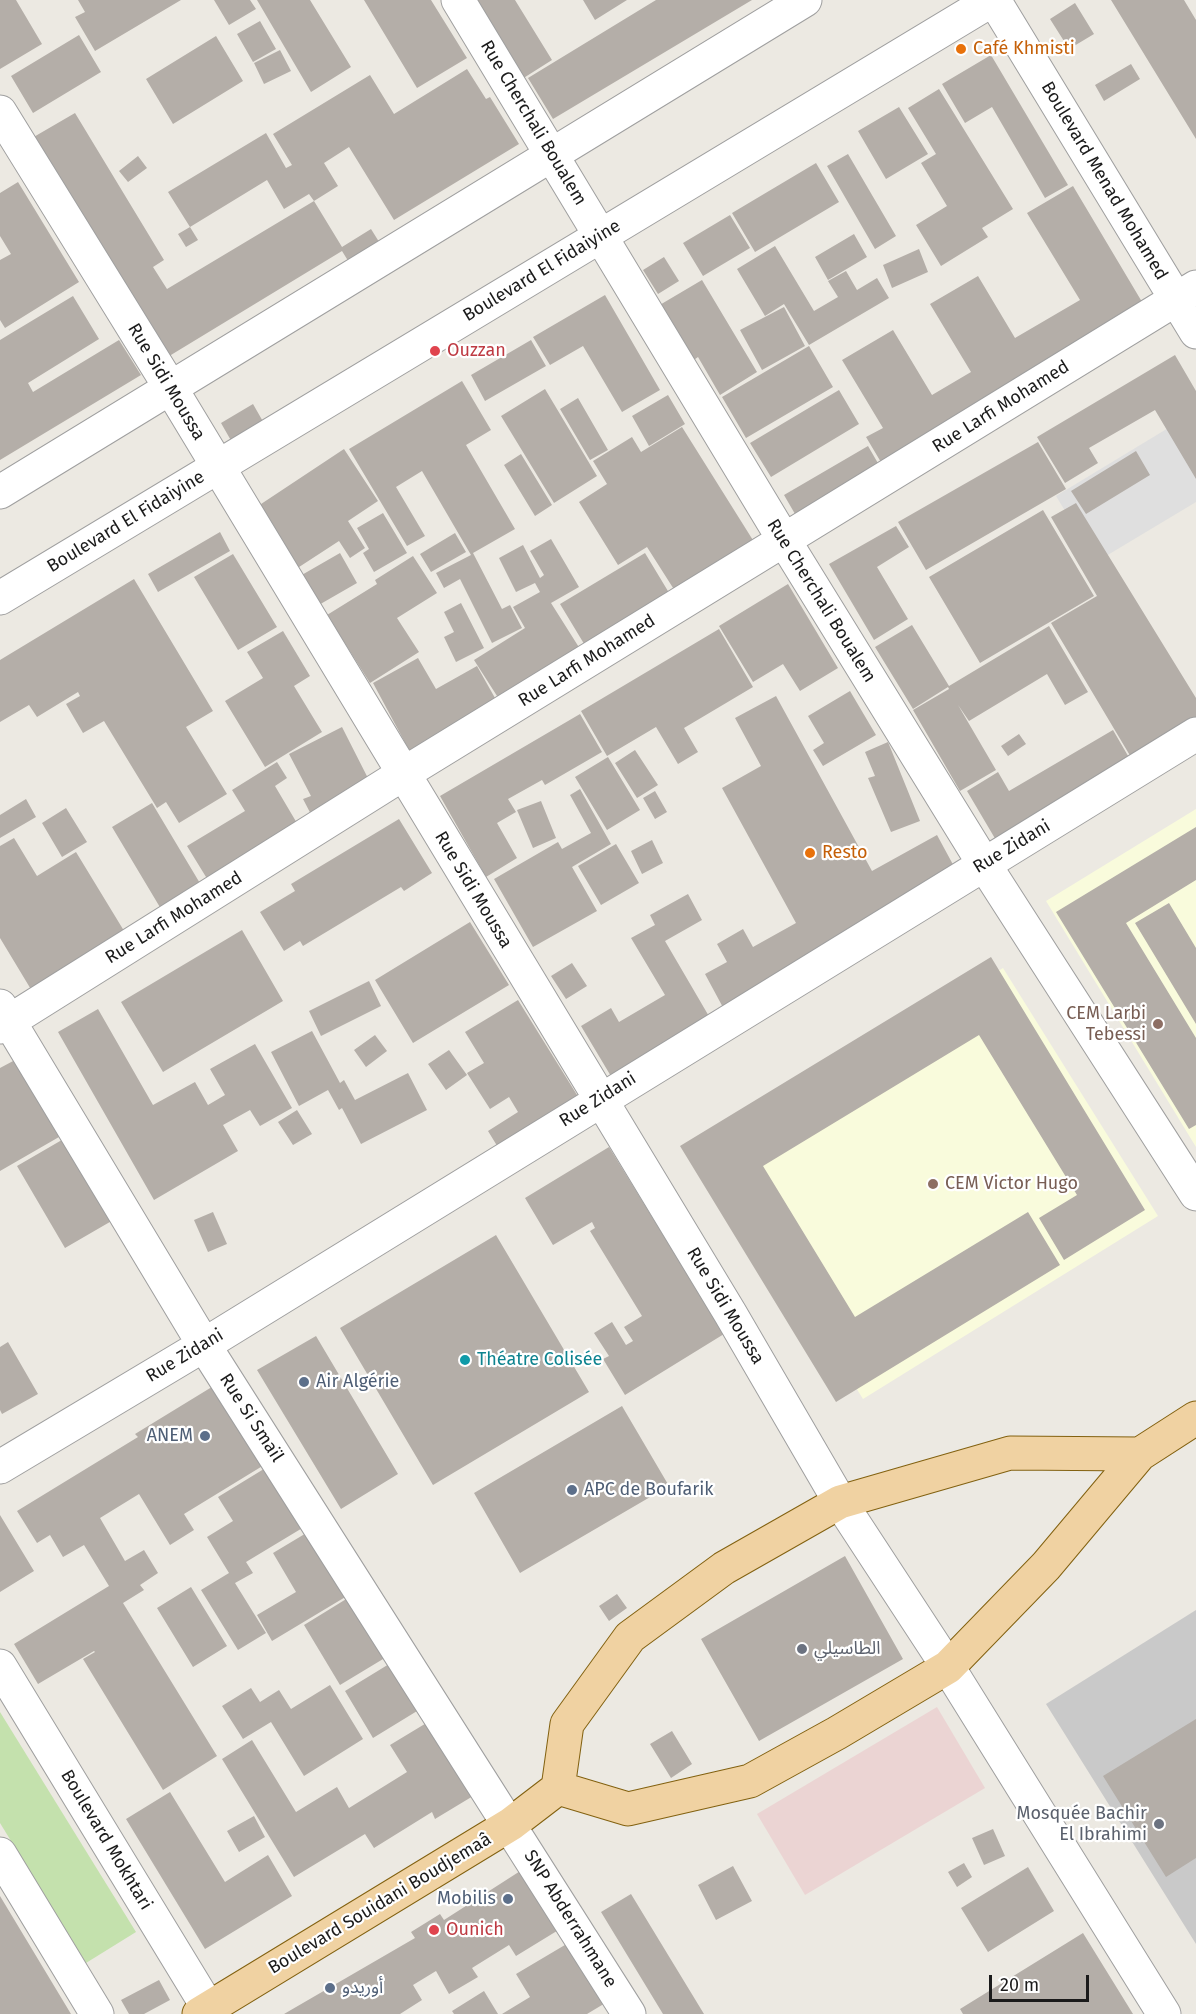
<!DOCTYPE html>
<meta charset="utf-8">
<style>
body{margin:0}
#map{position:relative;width:1196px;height:2014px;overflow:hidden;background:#ece9e2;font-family:"Fira Sans",sans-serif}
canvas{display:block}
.scale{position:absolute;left:989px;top:1975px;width:100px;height:27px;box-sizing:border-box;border:3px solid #1b1b1b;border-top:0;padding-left:8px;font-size:18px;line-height:21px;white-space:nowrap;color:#1b1b1b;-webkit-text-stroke:4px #fff;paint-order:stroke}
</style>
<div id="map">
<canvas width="1196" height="2014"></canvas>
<div class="scale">20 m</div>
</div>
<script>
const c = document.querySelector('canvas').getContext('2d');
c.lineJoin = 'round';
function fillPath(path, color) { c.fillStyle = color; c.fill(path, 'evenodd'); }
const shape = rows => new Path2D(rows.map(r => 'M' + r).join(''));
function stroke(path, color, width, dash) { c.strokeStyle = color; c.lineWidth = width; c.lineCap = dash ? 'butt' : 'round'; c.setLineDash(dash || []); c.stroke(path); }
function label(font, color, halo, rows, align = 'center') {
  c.font = font + ' "Fira Sans","Noto Sans Arabic",sans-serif'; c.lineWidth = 4.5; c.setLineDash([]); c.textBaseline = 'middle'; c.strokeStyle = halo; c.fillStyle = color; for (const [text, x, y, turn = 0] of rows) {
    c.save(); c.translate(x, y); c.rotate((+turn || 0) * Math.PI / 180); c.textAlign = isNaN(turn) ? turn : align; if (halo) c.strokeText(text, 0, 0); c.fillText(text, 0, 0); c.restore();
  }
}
fillPath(shape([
 [937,1707,985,1788,805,1895,757,1814]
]), '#ebd4d3');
fillPath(shape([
 [1196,809,1196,1147,1046,901],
 [1003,968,1158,1216,863,1399,709,1151]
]), '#f9fbdc');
fillPath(shape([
 [1196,1610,1196,1944,1046,1704]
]), '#c9c9c9');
fillPath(shape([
 [0,1712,136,1932,86,1963,0,1823]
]), '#c4e1ad');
fillPath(shape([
 [1193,413,1196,418,1196,502,1096,562,1056,496]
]), '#dfdfdf');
fillPath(shape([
 [0,0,16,0,42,44,0,69],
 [78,0,181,0,95,51,75,17,85,12],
 [214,0,250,0,256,9,229,25],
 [257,0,310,0,351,67,311,92],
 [364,0,431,0,467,58,417,88],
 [474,0,515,0,552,60,522,79],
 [583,0,627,0,595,20],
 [656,0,752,0,553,119,528,78],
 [1111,0,1184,0,1196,20,1196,139],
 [1075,3,1094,34,1069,49,1050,19],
 [260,21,276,49,253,62,237,34],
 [79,35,101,72,33,113,11,76],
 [216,36,243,81,173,124,146,79],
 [280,50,291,71,264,84,254,63],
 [991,55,1068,185,1045,198,992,107,965,123,942,84],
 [1131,64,1140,79,1104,101,1095,85],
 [467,69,486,99,490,97,519,144,394,220,349,147,324,163,338,186,314,201,309,194,284,209,267,180,190,227,198,240,186,247,178,234,190,227,168,192,266,133,286,168,292,165,273,134,370,75,394,114],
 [939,89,1013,209,982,228,988,237,941,266,916,225,947,206,921,163,936,154,908,108],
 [899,107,928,154,886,179,858,131],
 [75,113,164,260,153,267,167,289,314,201,342,247,371,229,386,253,355,272,342,251,166,358,32,138],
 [848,154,896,236,875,249,827,166],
 [138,156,147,168,128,182,119,171],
 [816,163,839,202,755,252,732,213],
 [18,182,79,282,5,328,0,320,0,260,11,254,0,236,0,193],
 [1073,186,1151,317,888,474,866,437,883,428,842,360,893,330,932,395,971,372,930,304,978,276,1015,338,1080,300,1027,213],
 [730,215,750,248,703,276,683,243],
 [854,234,867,257,828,280,815,257],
 [775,246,814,311,838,297,828,281,846,271,857,290,877,278,889,298,809,345,784,304,765,316,737,269],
 [919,249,928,272,892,288,883,265],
 [664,257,679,281,658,294,643,270],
 [702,280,757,372,720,395,698,357,691,362,658,306],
 [605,295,660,390,622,412,583,346,550,365,533,337],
 [73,296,99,339,28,383,33,392,119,340,141,375,0,460,0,340],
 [784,307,805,346,762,370,740,330],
 [531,340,546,366,485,401,471,375],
 [809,346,833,387,746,438,722,397],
 [1175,355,1196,391,1196,479,1155,410,1089,448,1098,463,1065,483,1037,437],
 [462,381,491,430,466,445,515,529,473,553,502,609,510,605,522,628,492,643,460,579,444,588,436,573,471,555,422,471,396,487,425,536,407,546,349,449],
 [545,389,597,476,554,503,501,416],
 [839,390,859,424,771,477,750,443],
 [668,395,685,424,649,446,632,416],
 [578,398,608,450,590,460,560,409],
 [253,404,269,432,237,451,221,423],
 [682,427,761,553,682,602,647,547,618,565,579,502,607,484,593,461,632,437,641,452],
 [1038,442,1066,489,926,570,898,522],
 [868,446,886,477,802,526,784,495],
 [344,449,378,501,348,521,365,548,350,558,339,541,296,569,255,508],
 [1136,451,1150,475,1086,514,1071,491],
 [521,454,552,505,535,516,504,465],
 [1076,503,1196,698,1196,741,1141,774,1051,623,1097,596,1051,517],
 [1043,510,1094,596,980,663,929,577],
 [383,513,407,553,374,572,363,553,369,549,357,528],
 [896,526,909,547,877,567,908,619,874,640,829,564],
 [220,532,230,551,158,592,148,574],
 [455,533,466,552,431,572,420,554],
 [551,539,579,587,551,603,587,660,506,710,474,660,525,628,513,607,540,592,535,583,516,592,499,558,523,545,540,578,544,575,530,551],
 [340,553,357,583,317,606,300,576],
 [645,553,680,611,595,662,560,604],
 [233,554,277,627,238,650,194,577],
 [413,556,437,593,397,618,419,652,370,683,327,615,377,584,375,580],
 [134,579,213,711,186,727,227,794,179,823,166,802,157,808,104,721,83,733,66,704,80,696,78,692,37,717,29,705,0,722,0,660],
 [788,584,838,668,800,691,783,664,753,682,719,626],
 [461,603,484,648,456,662,444,637,454,632,444,612],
 [912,625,949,686,1049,626,1088,692,1065,705,1047,674,969,721,958,705,996,770,960,791,913,710,949,689,948,687,913,709,875,647],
 [719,629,753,687,684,728,698,752,678,764,656,727,607,756,581,711],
 [283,631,310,676,294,686,322,732,265,767,225,701,263,678,247,652],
 [418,658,436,689,477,666,504,714,416,763,373,683],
 [850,691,876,735,823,766,813,750,824,743,808,716],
 [776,696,872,871,937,835,963,883,726,1013,705,974,727,962,717,944,743,929,753,947,796,923,722,788,761,766,735,718],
 [580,714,602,752,545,785,542,780,508,799,516,812,497,823,517,858,486,877,440,796],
 [342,727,375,792,315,822,303,799,311,796,289,754],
 [1113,730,1138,773,1003,852,967,791,998,772,1009,791],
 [1019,734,1026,744,1008,756,1001,746],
 [888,742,920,821,891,832,868,778,875,776,865,752],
 [635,750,658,785,637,798,615,763],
 [608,757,640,810,607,830,575,777],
 [277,762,287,778,275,786,304,835,214,890,187,846,245,811,232,790],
 [580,789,611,844,572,867,597,911,533,947,494,879,558,842,562,849,591,833,570,795],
 [655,791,667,812,655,819,643,798],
 [26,799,36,817,0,838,0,815],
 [541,801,556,838,533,848,517,810],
 [152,803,207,895,167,919,112,827],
 [66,808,87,842,62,857,42,823],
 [399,819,432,873,404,891,401,887,303,946,300,941,284,951,260,912,295,891,291,884],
 [1196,827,1196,880,1126,923,1196,1038,1196,1125,1189,1129,1056,912],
 [14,838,37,876,76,852,132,944,38,1001,0,938,0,846],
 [652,840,663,863,642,874,631,851],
 [616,844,639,883,601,905,578,866],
 [688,894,702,920,665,941,717,1030,618,1088,581,1026,611,1008,619,1022,665,995,631,938,655,925,650,915],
 [1169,903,1196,948,1196,1024,1135,923],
 [470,922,509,985,413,1043,375,980],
 [242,930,283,1001,163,1072,121,1002],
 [991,957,1145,1210,1064,1260,1039,1218,1077,1195,979,1035,763,1166,855,1317,1028,1212,1060,1265,836,1402,680,1146],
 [572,963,587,986,566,999,551,976],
 [369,981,381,1006,321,1036,309,1011],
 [518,1000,587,1111,507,1162,488,1131,518,1112,509,1097,490,1109,467,1073,484,1063,465,1032],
 [98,1009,153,1105,195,1082,208,1105,225,1095,210,1069,255,1044,292,1108,260,1126,250,1110,223,1125,238,1151,154,1200,58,1032],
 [312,1031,340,1083,344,1080,355,1100,408,1073,427,1110,361,1144,342,1108,339,1110,328,1090,299,1106,271,1052],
 [375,1035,387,1051,366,1067,354,1050],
 [449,1050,467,1075,446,1090,428,1064],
 [15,1060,59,1137,0,1171,0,1068],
 [297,1110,312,1134,293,1145,278,1122],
 [67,1137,115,1219,65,1248,17,1166],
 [609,1147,724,1334,625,1395,603,1359,609,1356,594,1333,612,1322,626,1345,633,1341,624,1327,642,1316,590,1231,595,1228,592,1222,553,1245,525,1198],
 [213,1212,227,1244,208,1252,194,1220],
 [496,1235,589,1392,433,1485,340,1328],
 [316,1336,398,1474,341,1509,257,1370],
 [8,1342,38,1394,2,1414,0,1410,0,1347],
 [220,1382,269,1462,184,1514,194,1530,170,1545,139,1494,100,1518,125,1561,144,1550,158,1573,140,1585,144,1590,123,1603,217,1756,163,1790,83,1659,95,1652,94,1651,38,1684,14,1644,109,1586,84,1545,63,1557,50,1535,37,1543,17,1511,138,1437,135,1434],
 [622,1406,669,1486,520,1573,474,1493],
 [272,1464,309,1524,246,1562,253,1573,235,1583,266,1633,238,1650,201,1590,229,1573,207,1537,233,1521,218,1497],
 [0,1515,34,1571,0,1592],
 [308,1532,347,1596,272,1641,257,1615,296,1592,273,1553],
 [845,1556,903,1659,759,1741,701,1639],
 [191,1587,227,1646,193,1667,157,1608],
 [356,1593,393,1653,340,1685,304,1625],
 [617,1594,627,1608,609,1621,599,1606],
 [394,1661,422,1708,373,1738,345,1691],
 [330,1685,363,1739,304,1776,271,1722,243,1739,222,1706,251,1688,260,1702,279,1690,291,1709],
 [438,1716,483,1790,435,1819,432,1812,374,1848,365,1834,294,1877,222,1759,252,1740,296,1812,337,1787,349,1808,407,1772,390,1745],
 [1196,1719,1196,1858,1166,1877,1103,1776],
 [672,1731,692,1764,671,1778,650,1744],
 [170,1792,225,1882,268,1855,292,1896,205,1949,126,1819],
 [254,1816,265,1837,239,1852,227,1831],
 [993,1829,1005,1856,984,1865,972,1838],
 [964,1863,972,1877,957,1887,948,1872],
 [528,1866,565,1926,516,1956,509,1945,472,1968,478,1977,449,1994,436,1971,413,1985,422,2000,400,2014,284,2014,415,1938,411,1932,440,1914,444,1920],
 [733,1866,752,1901,716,1920,698,1885],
 [1028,1867,1054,1911,988,1952,961,1908],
 [631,1894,704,2014,663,2014,601,1912],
 [0,1896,71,2014,0,2014],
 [1083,1933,1133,2014,963,2014,960,2009],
 [575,1939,612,1999,587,2014,502,2014,530,1997,516,1974],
 [159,1980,170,2000,144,2014,129,2014,121,2000],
 [484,1991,498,2014,454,2014,452,2011]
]), '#b4aea8');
const minor = shape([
 [458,0,784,540,984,864,1196,1194],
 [994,0,1196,332],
 [0,112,170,387,730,1313,840,1502,948,1667,1164,2014],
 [0,1006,204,1345,629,2014],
 [0,1027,403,774,1196,287],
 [0,1467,204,1345,1196,734]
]);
const tertiary = shape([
 [0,492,805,0],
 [0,598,992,0],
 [0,1666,212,2014],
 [0,1854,97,2014]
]);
const primary = shape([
 [558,1788,628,1809,750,1781,837,1733,948,1667,1046,1566,1140,1454,1196,1418],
 [558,1788,567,1724,630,1637,724,1568,840,1502,1010,1453,1140,1454],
 [199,2014,511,1824,558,1788]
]);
stroke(minor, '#9f9f9f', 35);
stroke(tertiary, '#9f9f9f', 35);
stroke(primary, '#826110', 35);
stroke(minor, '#fff', 33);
stroke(tertiary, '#fff', 33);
stroke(primary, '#f0d2a2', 33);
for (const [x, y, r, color] of [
 [961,49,6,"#e8710a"],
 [435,351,6,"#e0444e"],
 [810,853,6,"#e8710a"],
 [1158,1024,6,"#8d6e63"],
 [933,1184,6,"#8d6e63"],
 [465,1360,6,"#0f9aa8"],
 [304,1382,6,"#5c6f8a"],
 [205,1436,6,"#5c6f8a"],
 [572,1490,6,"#5c6f8a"],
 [802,1649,6,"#6b7280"],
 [1159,1824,6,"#6b7280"],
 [508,1899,6,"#5c6f8a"],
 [434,1930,6,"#e0444e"],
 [330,1988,6,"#5c6f8a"]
]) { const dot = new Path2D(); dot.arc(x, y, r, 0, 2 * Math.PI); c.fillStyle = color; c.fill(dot); stroke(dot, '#fff', 2); }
label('18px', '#c56008', '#fff', [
 ["Café Khmisti",973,49],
 ["Resto",822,853]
], 'left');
label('18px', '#1b1b1b', '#fff', [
 ["Rue Cherchali Boualem",533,123,59],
 ["Boulevard Menad Mohamed",1104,181,59],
 ["Boulevard El Fidaiyine",542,271,-31],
 ["Rue Sidi Moussa",166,382,59],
 ["Rue Larfi Mohamed",1001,407,-32],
 ["Boulevard El Fidaiyine",126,522,-31],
 ["Rue Cherchali Boualem",821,601,58],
 ["Rue Larfi Mohamed",587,661,-32],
 ["Rue Zidani",1012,847,-31],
 ["Rue Sidi Moussa",473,890,59],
 ["Rue Larfi Mohamed",174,918,-32],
 ["Rue Zidani",598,1100,-32],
 ["Rue Sidi Moussa",725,1306,59],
 ["Rue Zidani",185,1356,-31],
 ["Rue Si Smaïl",251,1418,57],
 ["Boulevard Mokhtari",106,1840,59],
 ["Boulevard Souidani Boudjemaâ",380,1904,-31],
 ["SNP Abderrahmane",570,1919,58]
]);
label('18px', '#be3a42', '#fff', [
 ["Ouzzan",447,351],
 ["Ounich",446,1930]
], 'left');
label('18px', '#785e54', '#fff', [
 ["CEM Larbi",1146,1014],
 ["Tebessi",1146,1035],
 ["CEM Victor Hugo",945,1184,"left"]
], 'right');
label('18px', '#0d838f', '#fff', [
 ["Théatre Colisée",477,1360]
], 'left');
label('18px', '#4e5e75', '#fff', [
 ["Air Algérie",316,1382],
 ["ANEM",193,1436,"right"],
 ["APC de Boufarik",584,1490],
 ["Mobilis",496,1899,"right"],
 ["أوريدو",342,1988]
], 'left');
label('18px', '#5b616d', '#fff', [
 ["الطاسيلي",814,1649],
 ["Mosquée Bachir",1147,1814,"right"],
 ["El Ibrahimi",1147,1835,"right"]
], 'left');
</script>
